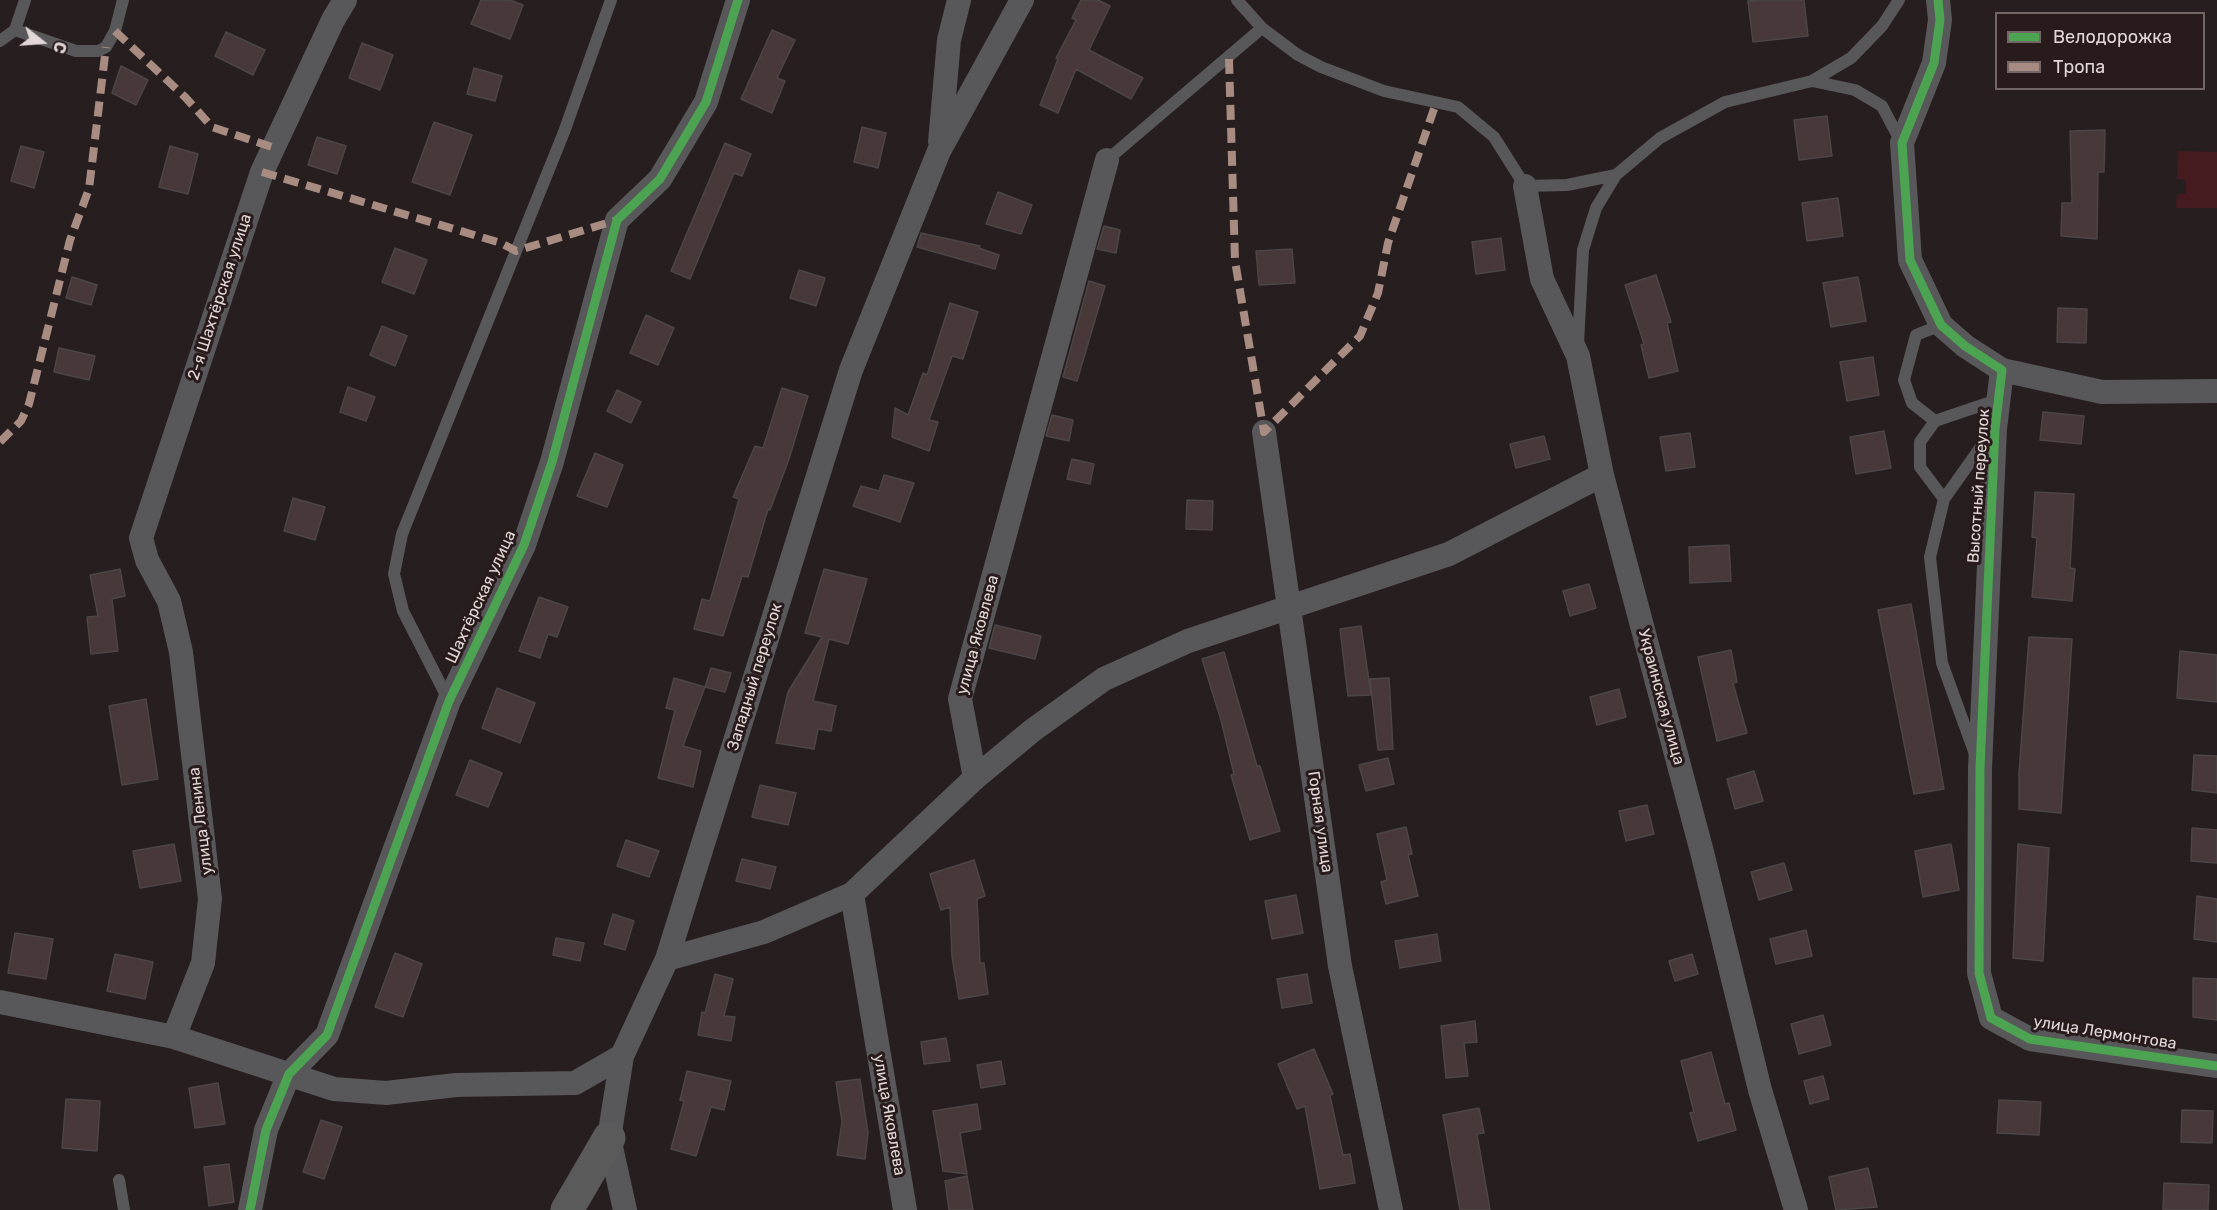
<!DOCTYPE html>
<meta charset="utf-8">
<style>
body{margin:0}
#map{position:relative;width:2217px;height:1210px;overflow:hidden;background:#261e1f;font-family:Rubik,sans-serif}
canvas{display:block}
.legend{position:absolute;left:1995px;top:12px;width:210px;height:78px;box-sizing:border-box;background:#291b1c;border:2px solid #736667;margin:0;padding:8px 10px;list-style:none;font-size:18px;color:#e1d7d7}
.legend li{display:flex;align-items:center;gap:12px;height:30px}
.legend b{width:30px;border:2px solid #736667}
.north{position:absolute;left:12px;top:12px;width:60px;height:60px;-webkit-text-stroke:4px #291b1c;paint-order:stroke;rotate:107deg;font-size:16px;font-weight:700;line-height:24px;text-align:center;color:#e1d7d7}
.north::after{content:'';display:block;margin:auto;width:21px;height:27px;background:#e1d7d7;clip-path:polygon(50% 0,100% 100%,50% 72%,0 100%)}
</style>
<div id="map">
<canvas width="2217" height="1210"></canvas>
<ul class="legend">
<li><b style="height:8px;background:#4ca352"></b>Велодорожка</li>
<li><b style="height:8px;background:#a88b81"></b>Тропа</li>
</ul>
<div class="north">С</div>
</div>
<script>
const c = document.querySelector('canvas').getContext('2d');
c.lineJoin = 'round';
function fillPath(path, color) { c.fillStyle = color; c.fill(path, 'evenodd'); }
const shape = rows => new Path2D(rows.map(r => 'M' + r).join(''));
function stroke(path, color, width, dash) { c.strokeStyle = color; c.lineWidth = width; c.lineCap = dash ? 'butt' : 'round'; c.setLineDash(dash || []); c.stroke(path); }
function label(font, color, halo, rows, align = 'center') {
  c.font = font + ' Rubik,sans-serif'; c.lineWidth = 6; c.setLineDash([]); c.textBaseline = 'middle'; c.strokeStyle = halo; c.fillStyle = color; for (const [text, x, y, turn = 0] of rows) {
    c.save(); c.translate(x, y); c.rotate((+turn || 0) * Math.PI / 180); c.textAlign = isNaN(turn) ? turn : align; if (halo) c.strokeText(text, 0, 0); c.fillText(text, 0, 0); c.restore();
  }
}
fillPath(shape([
 [2178,151,2217,152,2217,208,2176,208,2177,194,2186,194,2186,180,2177,179]
]), '#451b20');
const building = shape([
 [481,0,510,0,523,5,510,39,471,24,481,0],
 [1081,0,1098,0,1110,6,1089,50,1143,78,1131,99,1076,69,1058,113,1040,105,1058,59,1056,58,1076,20,1072,18,1081,0],
 [1760,0,1804,0,1808,36,1753,42,1748,1,1760,0],
 [772,30,795,40,777,78,785,81,772,113,741,99,772,30],
 [226,32,265,50,253,75,215,56,226,32],
 [362,43,393,55,380,90,349,78,362,43],
 [121,66,148,80,136,105,112,93,121,66],
 [474,68,502,76,495,101,467,94,474,68],
 [1827,116,1832,156,1799,160,1794,120,1827,116],
 [434,122,472,135,450,195,412,182,434,122],
 [862,127,886,133,878,168,854,162,862,127],
 [2105,130,2104,172,2098,172,2097,239,2061,236,2062,203,2072,203,2070,131,2105,130],
 [317,137,346,146,337,174,308,165,317,137],
 [725,143,751,154,742,176,734,173,690,279,671,271,725,143],
 [21,146,44,152,34,188,11,181,21,146],
 [170,146,198,154,188,194,159,187,170,146],
 [998,192,1032,205,1021,234,986,224,998,192],
 [1838,198,1843,236,1807,241,1802,203,1838,198],
 [1104,226,1120,230,1116,253,1097,249,1104,226],
 [921,233,980,246,979,248,999,255,995,269,917,247,921,233],
 [1501,238,1505,270,1476,274,1472,242,1501,238],
 [395,248,427,260,414,294,382,282,395,248],
 [1292,249,1295,283,1259,285,1256,251,1292,249],
 [799,270,825,278,816,306,790,298,799,270],
 [1656,275,1671,322,1667,323,1678,371,1649,378,1641,345,1644,344,1625,285,1656,275],
 [72,277,97,285,91,305,66,298,72,277],
 [1858,277,1866,321,1831,327,1823,283,1858,277],
 [1089,281,1105,286,1077,381,1063,377,1089,281],
 [950,303,978,312,963,359,952,356,929,420,938,422,929,451,892,437,895,408,908,415,923,373,927,375,950,303],
 [2058,308,2087,309,2086,343,2057,342,2058,308],
 [646,315,674,328,658,365,630,353,646,315],
 [382,326,407,336,395,366,370,355,382,326],
 [59,348,95,356,89,380,54,372,59,348],
 [1873,357,1879,395,1847,401,1840,362,1873,357],
 [348,387,375,397,366,421,340,412,348,387],
 [782,388,808,396,789,459,770,510,768,509,748,577,742,576,723,636,694,629,702,599,710,601,739,499,733,497,755,446,763,448,782,388],
 [617,390,641,402,631,423,607,411,617,390],
 [2043,412,2084,416,2081,444,2040,440,2043,412],
 [1052,415,1073,420,1069,441,1046,436,1052,415],
 [1884,431,1891,468,1856,474,1850,437,1884,431],
 [1690,433,1695,467,1666,471,1660,437,1690,433],
 [1544,436,1550,459,1516,468,1510,444,1544,436],
 [595,453,623,465,607,507,577,496,595,453],
 [1072,459,1094,464,1090,484,1067,479,1072,459],
 [884,475,914,483,900,522,853,506,861,486,879,491,884,475],
 [2035,492,2074,494,2070,568,2075,569,2072,601,2032,597,2037,538,2032,537,2035,492],
 [293,498,325,507,315,540,284,531,293,498],
 [1187,500,1213,501,1212,530,1186,529,1187,500],
 [1729,545,1731,581,1690,583,1689,547,1729,545],
 [120,569,125,596,112,599,118,651,91,654,87,617,98,616,90,575,120,569],
 [824,569,867,579,848,644,829,639,813,701,836,706,831,731,818,729,814,749,776,743,788,692,822,637,805,633,824,569],
 [1589,584,1596,608,1570,616,1563,591,1589,584],
 [539,597,568,607,557,637,548,634,540,658,519,651,539,597],
 [1911,604,1944,789,1914,794,1878,610,1911,604],
 [995,625,1041,636,1035,659,989,648,995,625],
 [1361,626,1371,695,1348,696,1340,629,1361,626],
 [2029,637,2072,639,2061,813,2019,809,2019,773,2029,637],
 [1731,650,1737,682,1733,683,1747,733,1717,741,1698,657,1731,650],
 [2180,651,2217,655,2217,702,2177,698,2180,651],
 [1224,652,1257,766,1260,766,1280,831,1250,840,1231,775,1234,774,1221,720,1202,659,1224,652],
 [711,668,731,673,725,692,705,687,711,668],
 [674,678,705,687,683,746,701,751,693,787,658,778,675,710,666,708,674,678],
 [1389,678,1393,749,1378,750,1370,679,1389,678],
 [497,688,535,703,520,743,482,728,497,688],
 [1619,689,1626,717,1597,725,1590,697,1619,689],
 [146,699,158,779,122,785,109,706,146,699],
 [2194,755,2217,756,2217,793,2192,790,2194,755],
 [1388,758,1394,784,1366,791,1359,765,1388,758],
 [470,760,502,773,488,807,456,795,470,760],
 [1754,771,1763,801,1735,809,1727,779,1754,771],
 [760,785,796,793,788,825,752,817,760,785],
 [1647,805,1654,834,1626,841,1619,811,1647,805],
 [1406,827,1412,854,1408,855,1418,896,1386,904,1381,882,1387,880,1377,834,1406,827],
 [2192,828,2217,830,2217,863,2191,861,2192,828],
 [626,840,659,851,649,877,617,866,626,840],
 [174,844,181,881,140,888,133,851,174,844],
 [1951,844,1959,890,1923,897,1915,851,1951,844],
 [2018,844,2049,848,2043,961,2013,958,2018,844],
 [742,859,776,867,770,889,736,881,742,859],
 [974,860,985,896,977,899,980,963,984,963,988,994,959,999,952,957,950,907,941,910,930,874,974,860],
 [1784,863,1792,890,1759,900,1751,872,1784,863],
 [1296,895,1303,933,1272,939,1265,901,1296,895],
 [2197,896,2217,899,2217,942,2194,939,2197,896],
 [613,914,634,921,625,950,604,944,613,914],
 [1806,930,1812,956,1776,964,1770,939,1806,930],
 [15,933,53,939,46,979,8,973,15,933],
 [1437,934,1441,961,1400,968,1395,941,1437,934],
 [556,938,584,943,580,961,553,955,556,938],
 [395,953,422,964,403,1017,375,1007,395,953],
 [115,954,153,962,145,999,107,991,115,954],
 [1692,954,1698,974,1675,981,1669,961,1692,954],
 [715,974,733,979,724,1016,735,1017,731,1041,698,1035,702,1012,705,1013,715,974],
 [1307,974,1312,1003,1282,1008,1277,979,1307,974],
 [2193,978,2217,979,2217,1020,2193,1017,2193,978],
 [1823,1015,1831,1045,1799,1054,1791,1024,1823,1015],
 [1475,1021,1477,1042,1464,1043,1468,1076,1446,1078,1441,1026,1475,1021],
 [946,1038,950,1061,924,1064,921,1042,946,1038],
 [1314,1049,1333,1094,1330,1096,1343,1155,1350,1154,1355,1183,1320,1189,1305,1106,1297,1109,1278,1064,1314,1049],
 [1711,1052,1725,1104,1729,1103,1736,1130,1698,1141,1690,1113,1694,1112,1681,1061,1711,1052],
 [1001,1061,1005,1084,981,1088,977,1065,1001,1061],
 [687,1071,731,1081,724,1110,711,1107,696,1156,671,1149,684,1101,680,1100,687,1071],
 [1823,1076,1829,1099,1810,1104,1804,1081,1823,1076],
 [860,1079,868,1133,865,1159,837,1155,842,1122,836,1082,860,1079],
 [218,1083,225,1124,195,1128,189,1088,218,1083],
 [66,1099,100,1101,97,1151,62,1148,66,1099],
 [1999,1100,2041,1102,2039,1135,1997,1133,1999,1100],
 [977,1104,981,1129,960,1133,967,1174,943,1171,933,1111,977,1104],
 [1479,1108,1484,1133,1477,1134,1490,1210,1460,1210,1443,1115,1479,1108],
 [2182,1110,2213,1111,2212,1143,2181,1142,2182,1110],
 [321,1120,342,1127,324,1179,303,1172,321,1120],
 [229,1164,234,1202,209,1206,204,1167,229,1164],
 [1868,1168,1877,1207,1836,1210,1829,1177,1868,1168],
 [967,1176,973,1210,949,1210,945,1181,967,1176],
 [2164,1183,2209,1185,2208,1210,2163,1210,2164,1183]
]);
fillPath(building, '#48383a');
stroke(building, '#4c4646', 1.5);
stroke(shape([
 [1237,0,1262,28,1298,55,1321,67,1384,91,1458,107,1494,137,1525,186,1567,185,1616,175,1660,138,1725,102,1812,81,1851,58,1882,26,1899,0],
 [15,30,76,51,98,51,106,47,115,31,123,0],
 [0,41,15,30,25,0],
 [1812,81,1855,90,1882,106,1901,142],
 [1107,160,1262,28],
 [1578,344,1583,250,1596,208,1616,175],
 [1935,421,1912,403,1904,380,1916,335,1941,325],
 [1944,499,1920,467,1920,442,1935,421,2000,399],
 [449,701,403,611,394,574,402,534,564,132,611,0],
 [1975,754,1942,663,1930,557,1944,499,1990,434],
 [119,1180,124,1210]
]), '#585759', 12);
stroke(shape([
 [1938,0,1940,20,1934,63,1902,143,1910,260,1941,325,1965,346,2002,370,1995,429,1980,768,1979,973,1991,1018,2030,1039,2217,1066],
 [940,142,949,40,959,0],
 [1525,186,1542,279,1578,356,1602,475,1702,852,1760,1090,1796,1210],
 [2002,370,2102,392,2217,391],
 [1264,432,1340,966,1391,1210],
 [975,778,1033,730,1104,679,1188,641,1449,554,1602,475],
 [667,959,764,932,852,894],
 [0,1002,174,1037,334,1089,386,1093,456,1085,575,1083,622,1056],
 [174,1037,203,963,210,899,181,652,169,601,147,560,141,538,262,172,333,20,345,0],
 [250,1210,266,1130,289,1074,327,1035,449,701,524,545,552,462,617,220,660,179,706,102,738,0],
 [625,1210,609,1138,622,1056,667,959,851,370,939,151,1022,0],
 [905,1210,852,894,975,778,960,699,1107,160]
]), '#585759', 24);
stroke(shape([
 [567,1210,609,1138]
]), '#5b5a5b', 33);
stroke(shape([
 [115,31,186,98,212,127,272,147],
 [1229,59,1235,261,1264,432,1360,336,1378,293,1388,243,1436,103],
 [262,172,501,243,516,251,617,220],
 [0,442,21,421,29,404,70,240,89,189,106,47]
]), '#a88b81', 8, [15, 8]);
stroke(shape([
 [1938,0,1940,20,1934,63,1902,143,1910,260,1941,325,1965,346,2002,370,1995,429,1980,768,1979,973,1991,1018,2030,1039,2217,1066],
 [250,1210,266,1130,289,1074,327,1035,449,701,524,545,552,462,617,220,660,179,706,102,738,0]
]), '#4ca352', 9);
label('16px', '#e1d7d7', '#291b1c', [
 ["2-я Шахтёрская улица",220,297,-72],
 ["Высотный переулок",1979,486,-86],
 ["Шахтёрская улица",481,597,-65],
 ["улица Яковлева",978,635,-75],
 ["Западный переулок",755,677,-73],
 ["Украинская улица",1661,697,75],
 ["улица Ленина",201,821,-97],
 ["Горная улица",1320,822,82],
 ["улица Лермонтова",2105,1033,9],
 ["улица Яковлева",889,1115,80]
]);
</script>
